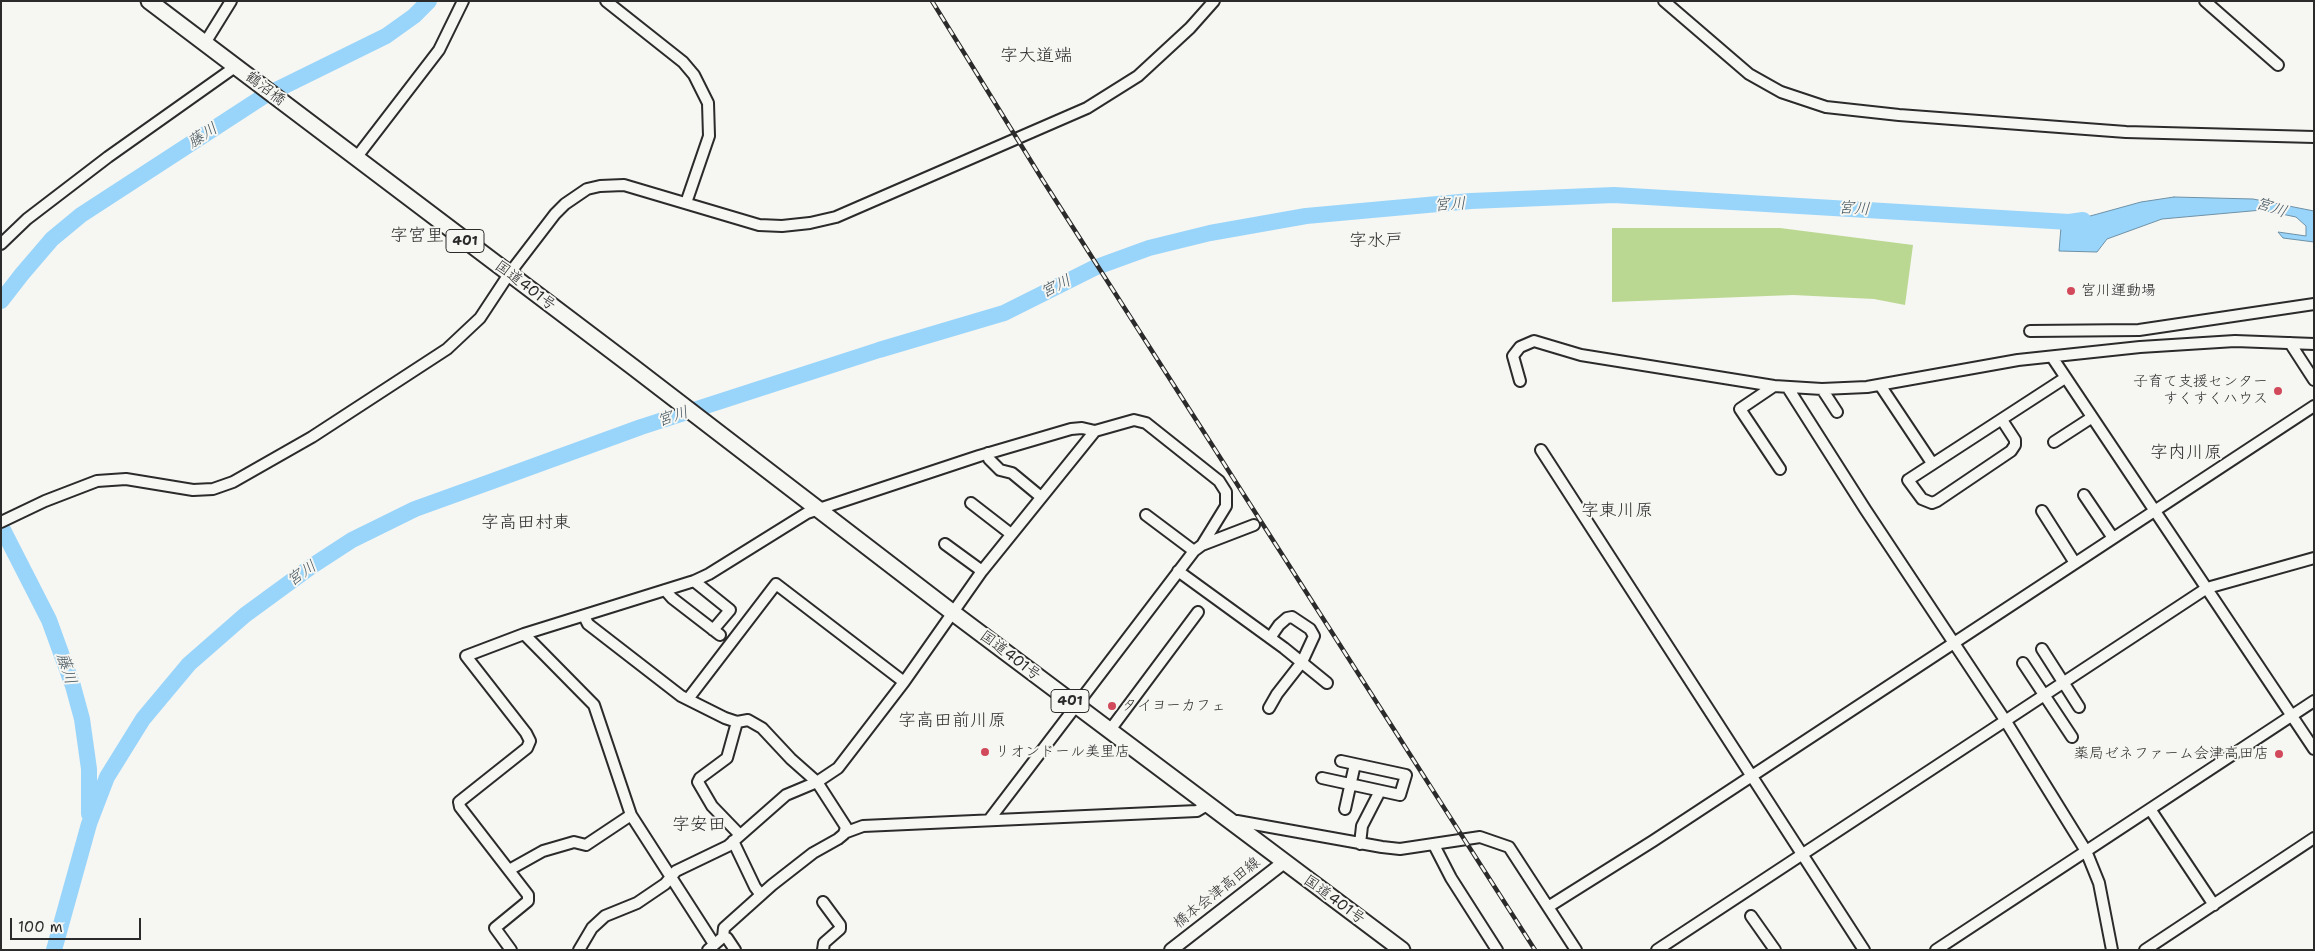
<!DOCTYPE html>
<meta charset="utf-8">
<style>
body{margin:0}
#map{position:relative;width:2315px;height:951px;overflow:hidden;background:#f6f6f2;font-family:"Shantell Sans",sans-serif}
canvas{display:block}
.frame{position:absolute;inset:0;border:2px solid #2b2b2b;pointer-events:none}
.scale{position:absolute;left:10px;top:918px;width:131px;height:22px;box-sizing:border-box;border:2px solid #2b2b2b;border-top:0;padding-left:6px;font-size:15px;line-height:18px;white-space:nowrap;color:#2b2b2b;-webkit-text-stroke:4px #f6f6f2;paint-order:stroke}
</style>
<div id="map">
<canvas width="2315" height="951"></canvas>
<div class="frame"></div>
<div class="scale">100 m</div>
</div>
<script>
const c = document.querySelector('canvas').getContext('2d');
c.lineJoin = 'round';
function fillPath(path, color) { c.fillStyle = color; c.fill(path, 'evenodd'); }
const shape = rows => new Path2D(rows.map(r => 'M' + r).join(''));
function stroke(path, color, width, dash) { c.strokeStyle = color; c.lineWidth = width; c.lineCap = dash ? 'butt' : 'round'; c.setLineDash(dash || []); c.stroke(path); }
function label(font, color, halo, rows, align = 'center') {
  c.font = font + ' "Shantell Sans","Klee One",sans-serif'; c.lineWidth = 4; c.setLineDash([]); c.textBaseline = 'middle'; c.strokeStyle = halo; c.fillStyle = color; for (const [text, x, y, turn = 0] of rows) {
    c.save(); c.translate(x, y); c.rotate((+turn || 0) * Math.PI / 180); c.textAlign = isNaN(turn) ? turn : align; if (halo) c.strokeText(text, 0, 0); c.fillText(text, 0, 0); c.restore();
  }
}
fillPath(shape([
 [1612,228,1780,228,1913,245,1905,305,1874,299,1793,295,1612,302]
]), '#bad891');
const water = shape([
 [2174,197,2253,199,2314,211,2314,242,2283,238,2278,232,2306,236,2306,226,2296,217,2262,210,2162,219,2107,239,2097,252,2059,251,2062,215,2083,218,2141,202,2174,197]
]);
fillPath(water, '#99d5fa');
stroke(water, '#6d91a7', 1);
stroke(shape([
 [425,1,427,4]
]), '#6d91a7', 2.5);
stroke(shape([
 [1,301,22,274,52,239,81,215,264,96,386,36,414,16,429,1],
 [1,526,49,620,73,686,82,719,89,769,89,814],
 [54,950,89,824,107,777,143,719,189,664,245,615,312,566,352,540,415,509,490,482,641,427,879,350,1004,313,1094,268,1149,248,1210,233,1306,216,1471,201,1614,195,2069,222,2083,220]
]), '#99d5fa', 16);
const minor = shape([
 [606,1,683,62,694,75,708,103,709,136,686,203],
 [1664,1,1749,74,1781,92,1826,107,1899,115,2126,132,2314,137],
 [2205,1,2278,65],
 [205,43,231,1],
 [356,158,439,50,463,1],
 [1,244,27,219,108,157,235,67],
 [2030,331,2139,330,2314,304],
 [2290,343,2314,380],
 [2052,357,2314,749],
 [1520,381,1513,356,1520,347,1534,341,1581,355,1774,386,1822,389,1867,387,2018,360,2140,347,2235,341,2314,344],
 [1880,385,1932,463],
 [1774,386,1740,409,1780,469],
 [1788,388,1865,509,2005,720,2086,851,2099,883,2112,950],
 [1822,389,1837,412],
 [2002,420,2015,440,2015,445,2011,451,1937,501,1932,503,1922,499,1908,480,2065,378],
 [2054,442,2091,418],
 [1541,450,1864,950],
 [988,453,989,459,1000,470,1012,473,1041,497],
 [2084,495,2113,538],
 [971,503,1011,534],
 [2042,511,2075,563],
 [1146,515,1194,551],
 [1,522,45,501,97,481,126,479,193,490,213,489,233,482,312,437,447,349,480,318,509,274,555,214,565,204,587,189,600,186,624,185,759,225,782,226,810,223,836,217,1087,108,1138,76,1190,28,1214,1],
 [945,544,982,571],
 [1178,571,1284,648,1327,683],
 [694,581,730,610,713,630],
 [665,590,672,598,720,635],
 [584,616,588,624,681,696,725,718,737,722,748,720,762,728,791,759,817,782,846,827,844,834,838,839,813,853,772,885,724,928,723,937],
 [524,634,594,705,631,815,714,944],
 [2042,649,2079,707],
 [2023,663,2072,737],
 [688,699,776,584,904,682],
 [1269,708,1277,694,1302,662,1314,636,1310,629,1292,617,1287,618,1279,625,1270,638],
 [737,722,727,758,700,778,698,782,712,806,740,835],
 [1110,730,1198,612],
 [1322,778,1400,795,1406,775,1341,761],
 [1345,809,1355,764],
 [2150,809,2214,905],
 [989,820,1194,551,1202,545,1254,525],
 [1233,823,1237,821,1382,847,1400,849,1480,837,1509,847,1576,950],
 [844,833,863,826,1197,811,1207,805],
 [733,841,755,887,761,895],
 [1360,844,1362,826,1380,791],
 [1434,845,1451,878,1497,950],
 [509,870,543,851,574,842,586,845,631,815],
 [823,902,840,925,840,929,824,943,823,950],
 [1548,907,1653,841,2314,406],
 [1751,916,1775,950],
 [511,950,495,928,528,901,528,895,460,807,459,802,527,748,530,741,526,733,466,656,524,634,694,581,709,574,807,513,979,456,1071,429,1082,428,1095,431],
 [579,950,592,928,605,916,637,903,665,884,676,871,728,846,786,795,817,782,838,768,904,682,982,571,1095,431,1134,420,1146,423,1219,481,1226,492,1226,506,1202,545],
 [708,950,723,937,727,938,735,950],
 [1657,950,2207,588,2314,558],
 [1936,950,2314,701],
 [2145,950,2314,838]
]);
const major = shape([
 [1171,950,1283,863]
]);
const highway = shape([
 [149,1,633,367,952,612,1402,950]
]);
stroke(minor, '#2b2b2b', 14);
stroke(major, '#2b2b2b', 16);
stroke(highway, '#2b2b2b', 19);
stroke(minor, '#f6f6f2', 10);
stroke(major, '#f6f6f2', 12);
stroke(highway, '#f6f6f2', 15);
const rail = shape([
 [932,1,1042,179,1535,950]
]);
stroke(rail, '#2b2b2b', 4.5);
stroke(rail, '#f6f6f2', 2.5, [8]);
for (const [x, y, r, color] of [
 [2071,291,5,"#d1495b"],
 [2278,391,5,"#d1495b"],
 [1112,706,5,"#d1495b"],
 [985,752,5,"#d1495b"],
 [2279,754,5,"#d1495b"]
]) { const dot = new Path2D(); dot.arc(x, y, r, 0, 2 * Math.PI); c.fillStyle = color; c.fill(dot); stroke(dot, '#f6f6f2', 2); }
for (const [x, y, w] of [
 [465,241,38],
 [1070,701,38]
]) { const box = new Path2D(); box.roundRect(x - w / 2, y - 11.5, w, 23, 4); c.fillStyle = '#f6f6f2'; c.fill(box); stroke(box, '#2b2b2b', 1); }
label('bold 14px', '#2b2b2b', null, [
 ["401",465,241],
 ["401",1070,701]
]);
label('15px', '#2b2b2b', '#f6f6f2', [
 ["鶴沼橋",265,89,37],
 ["国道401号",525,286,37],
 ["国道401号",1010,656,37],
 ["橋本会津高田線",1217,893,-38],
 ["国道401号",1334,900,36]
]);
label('15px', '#2b2b2b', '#f6f6f2', [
 ["宮川運動場",2081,291],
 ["子育て支援センター",2268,382,"right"],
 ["すくすくハウス",2268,399,"right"],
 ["タイヨーカフェ",1122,706],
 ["リオンドール美里店",995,752],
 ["薬局ゼネファーム会津高田店",2269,754,"right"]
], 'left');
label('italic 16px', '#46565f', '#f6f6f2', [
 ["藤川",203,136,-33],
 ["宮川",1450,205,-4],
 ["宮川",2271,208,19],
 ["宮川",1854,209,3],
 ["宮川",1056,287,-26],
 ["宮川",673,417,-18],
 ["宮川",302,574,-35],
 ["藤川",66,669,72]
]);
label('18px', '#2b2b2b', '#f6f6f2', [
 ["字大道端",1036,56],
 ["字宮里",417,236],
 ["字水戸",1376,241],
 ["字内川原",2186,453],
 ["字東川原",1617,511],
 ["字高田村東",526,523],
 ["字高田前川原",952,721],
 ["字安田",699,825]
]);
</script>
